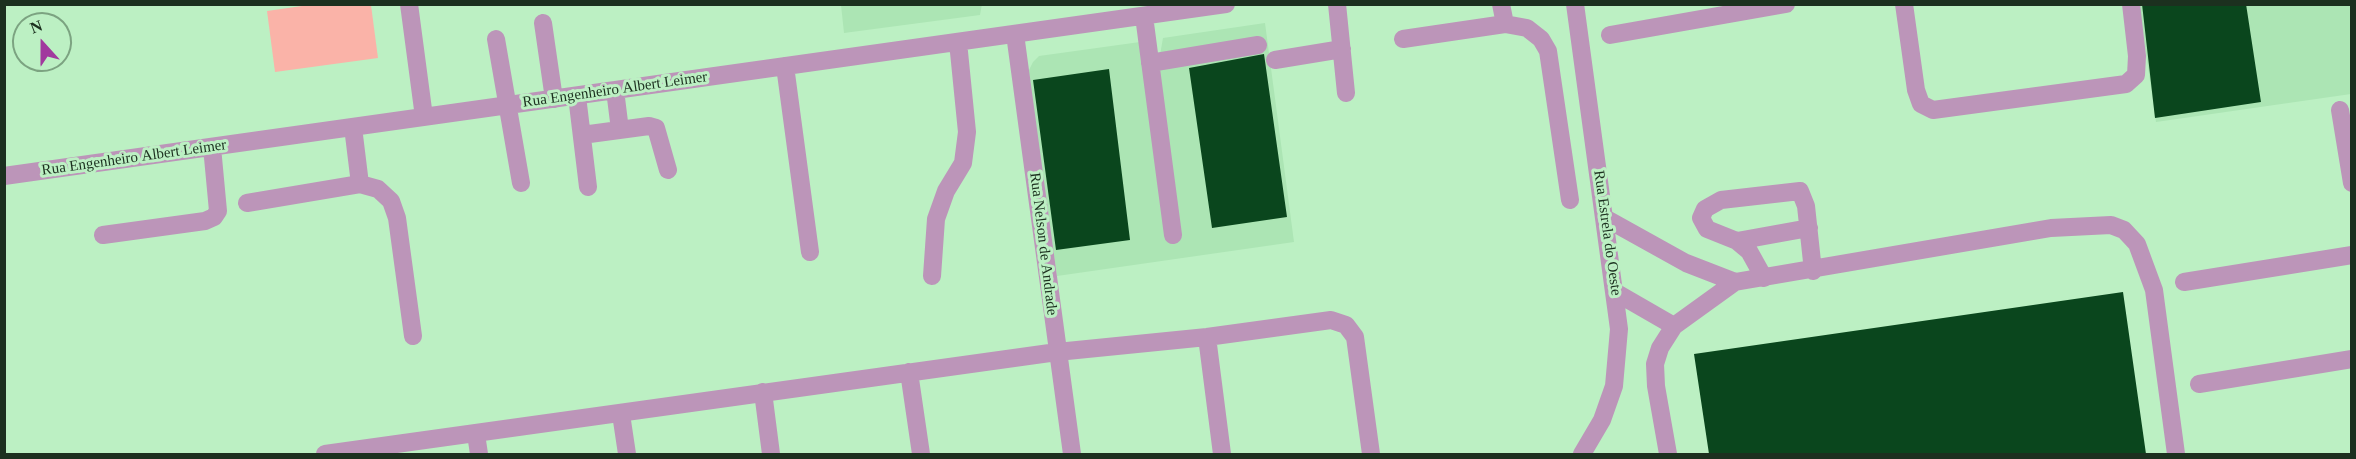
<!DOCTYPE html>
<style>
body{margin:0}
#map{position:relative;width:2356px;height:459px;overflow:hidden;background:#bcf0c3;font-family:"Times New Roman",serif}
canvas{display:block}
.frame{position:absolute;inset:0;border:6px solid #1c301f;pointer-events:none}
.north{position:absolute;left:12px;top:12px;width:60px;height:60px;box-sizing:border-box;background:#bcf0c3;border:2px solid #7ca381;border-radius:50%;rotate:339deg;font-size:16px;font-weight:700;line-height:24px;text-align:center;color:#1c301f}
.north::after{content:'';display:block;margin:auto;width:21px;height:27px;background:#a13a9e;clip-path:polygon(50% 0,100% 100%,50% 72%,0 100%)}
</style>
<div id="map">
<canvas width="2356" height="459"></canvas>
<div class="frame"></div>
<div class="north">N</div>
</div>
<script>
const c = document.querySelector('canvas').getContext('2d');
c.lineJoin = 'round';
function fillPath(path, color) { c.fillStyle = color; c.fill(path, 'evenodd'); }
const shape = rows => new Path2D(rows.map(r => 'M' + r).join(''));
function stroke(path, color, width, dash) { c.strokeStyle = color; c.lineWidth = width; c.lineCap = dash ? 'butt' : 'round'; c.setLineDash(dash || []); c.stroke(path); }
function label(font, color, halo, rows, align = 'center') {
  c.font = font + ' "Times New Roman",serif'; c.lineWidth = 6; c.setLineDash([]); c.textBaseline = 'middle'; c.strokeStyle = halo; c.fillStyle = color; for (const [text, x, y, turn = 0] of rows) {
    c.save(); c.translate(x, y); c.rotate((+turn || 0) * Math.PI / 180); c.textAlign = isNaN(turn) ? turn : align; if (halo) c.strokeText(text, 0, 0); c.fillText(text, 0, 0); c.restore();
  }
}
fillPath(shape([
 [982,4,980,15,844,33,841,5],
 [2139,5,2351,5,2351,94,2156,122],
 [1265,23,1294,242,1057,276,1028,72,1033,62,1039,56,1140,42,1160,55,1163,38]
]), '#ace5b4');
fillPath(shape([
 [316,4,371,5,378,58,275,72,267,11]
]), '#fab3a8');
fillPath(shape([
 [2142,4,2246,4,2261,102,2155,118],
 [1264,54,1287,217,1212,228,1189,68],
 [1109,69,1130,240,1056,250,1033,80],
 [2123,292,2146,454,1709,454,1694,354]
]), '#0a461d');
stroke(shape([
 [409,4,424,117],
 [1337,4,1346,93],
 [1501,4,1505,24,1527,28,1541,39,1548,51,1570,200],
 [1575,4,1619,329,1614,386,1602,420,1582,454],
 [1904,4,1916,90,1921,104,1933,110,2126,84,2136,75,2137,56,2131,4],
 [1144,16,1173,235],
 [543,23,554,99],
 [1015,34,1072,454],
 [1610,35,1786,4],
 [496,39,521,183],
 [1403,39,1505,24],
 [1275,60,1342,49],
 [1150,63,1258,45],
 [785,66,810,252],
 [615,90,620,130],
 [577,96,588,187],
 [2340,110,2352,183],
 [353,127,360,184,378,189,391,201,397,218,413,336],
 [582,135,649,126,656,128,668,170],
 [4,176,1226,4],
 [247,203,360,184],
 [1605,218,1686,263,1735,282,2051,228,2111,225,2124,230,2137,244,2154,290,2176,454],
 [103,235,205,221,214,217,218,211,212,147],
 [1737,241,1809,228],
 [932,276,936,219,946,191,963,163,967,132,958,42],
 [1764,278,1749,251,1737,241,1707,229,1701,218,1705,209,1721,200,1800,191,1806,206,1813,271],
 [2184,282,2352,255],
 [1615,292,1674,326],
 [1207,337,1222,454],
 [909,372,921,454],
 [2199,384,2352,359],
 [763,392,771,454],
 [621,414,627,454],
 [476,434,479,454],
 [325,454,1057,352,1207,337,1331,320,1346,325,1355,337,1371,454],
 [1668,454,1656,386,1655,364,1660,348,1674,326,1735,282]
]), '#bc95b9', 18);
label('15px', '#1c301f', '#bcf0c3', [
 ["Rua Engenheiro Albert Leimer",615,90,-8],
 ["Rua Engenheiro Albert Leimer",134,158,-8],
 ["Rua Estrela do Oeste",1607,233,82],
 ["Rua Nelson de Andrade",1043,244,83]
]);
</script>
